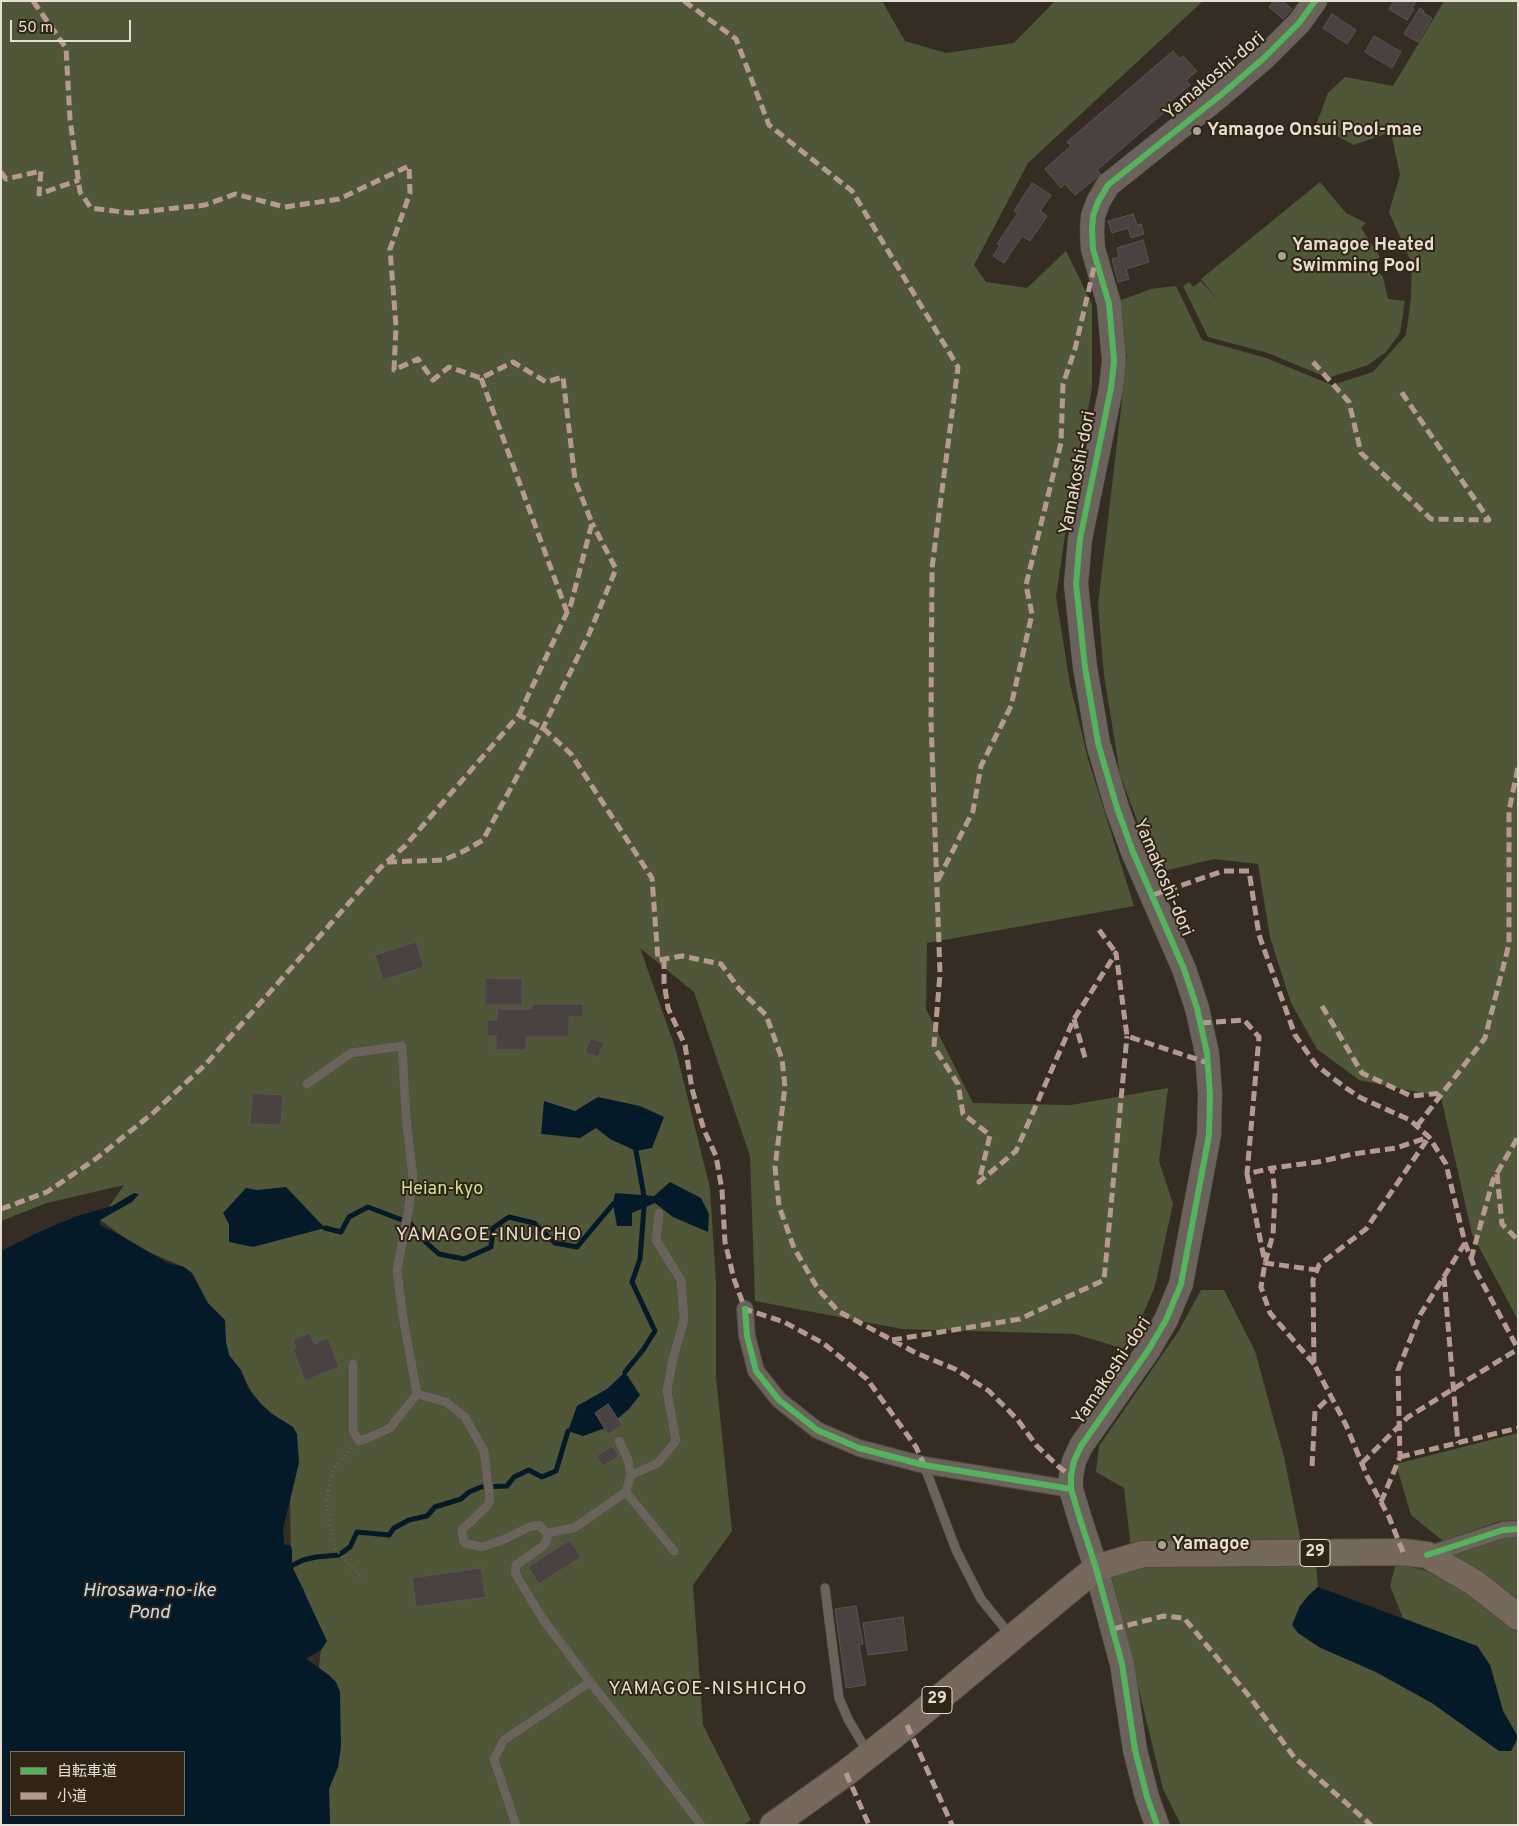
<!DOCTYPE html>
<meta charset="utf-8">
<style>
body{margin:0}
#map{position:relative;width:1519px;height:1826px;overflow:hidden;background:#352d24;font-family:Overpass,"Noto Sans JP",sans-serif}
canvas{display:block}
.frame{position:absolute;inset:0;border:2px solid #e7ded3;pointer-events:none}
.legend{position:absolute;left:10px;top:1751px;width:175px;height:65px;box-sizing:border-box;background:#312414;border:1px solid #7a6e60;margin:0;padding:6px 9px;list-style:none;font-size:15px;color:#e7ded3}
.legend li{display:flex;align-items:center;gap:10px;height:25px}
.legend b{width:25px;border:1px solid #7a6e60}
.scale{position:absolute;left:10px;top:20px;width:121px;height:22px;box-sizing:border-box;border:2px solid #e7ded3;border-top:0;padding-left:6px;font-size:15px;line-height:18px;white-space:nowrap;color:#e7ded3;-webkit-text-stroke:4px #312414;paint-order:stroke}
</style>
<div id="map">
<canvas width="1519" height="1826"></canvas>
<div class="frame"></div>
<ul class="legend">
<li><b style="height:6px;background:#56b35d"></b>自転車道</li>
<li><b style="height:6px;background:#b69a8f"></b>小道</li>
</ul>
<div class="scale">50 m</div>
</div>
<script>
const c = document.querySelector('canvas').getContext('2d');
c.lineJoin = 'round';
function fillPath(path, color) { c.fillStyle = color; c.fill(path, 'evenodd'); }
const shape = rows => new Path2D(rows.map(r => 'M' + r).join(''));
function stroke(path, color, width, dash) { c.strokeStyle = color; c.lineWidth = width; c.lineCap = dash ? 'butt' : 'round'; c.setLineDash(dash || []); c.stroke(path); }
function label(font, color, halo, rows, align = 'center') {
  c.font = font + ' Overpass,sans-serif'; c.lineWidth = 4; c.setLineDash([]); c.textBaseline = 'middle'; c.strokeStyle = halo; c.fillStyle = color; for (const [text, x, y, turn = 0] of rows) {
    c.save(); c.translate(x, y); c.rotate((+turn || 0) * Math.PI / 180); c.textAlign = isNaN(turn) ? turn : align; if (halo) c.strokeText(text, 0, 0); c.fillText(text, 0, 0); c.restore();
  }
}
fillPath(shape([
 [1,1,882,1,905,41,946,53,1014,43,1055,1,1203,1,1028,163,974,265,986,282,1027,288,1066,251,1092,304,1092,388,1067,522,1056,597,1070,684,1088,759,1134,906,927,943,926,1009,973,1103,1071,1105,1168,1088,1159,1161,1173,1204,1155,1286,1128,1350,1075,1334,902,1329,755,1301,750,1156,694,992,640,948,675,1047,710,1188,716,1283,716,1377,732,1531,693,1585,703,1725,751,1820,744,1825,330,1825,329,1789,340,1692,319,1667,321,1650,304,1590,291,1566,290,1501,299,1462,282,1421,272,1414,254,1397,243,1375,229,1355,184,1267,139,1248,100,1220,124,1185,47,1203,1,1221],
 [1444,1,1518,1,1518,1320,1472,1234,1441,1097,1359,1080,1317,1049,1291,1003,1270,937,1258,864,1214,859,1156,873,1120,774,1104,675,1098,605,1127,357,1116,302,1151,289,1176,286,1202,340,1266,358,1332,385,1373,372,1406,335,1411,298,1412,264,1389,212,1400,175,1391,132,1354,145,1316,125,1328,93,1345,77,1393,86],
 [1320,182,1346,213,1366,223,1361,228,1380,257,1370,263,1383,277,1388,299,1405,301,1400,333,1386,352,1368,365,1328,378,1268,353,1208,337,1183,286,1189,282,1193,287,1201,281,1219,302,1201,279],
 [1201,1290,1224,1290,1255,1351,1284,1457,1306,1566,1316,1566,1318,1587,1308,1596,1319,1647,1376,1672,1432,1703,1479,1736,1511,1751,1518,1738,1518,1825,1181,1825,1163,1789,1111,1575,1133,1566,1124,1488,1096,1472,1099,1446,1178,1332],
 [1518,1433,1518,1520,1500,1521,1443,1541,1411,1515,1396,1464],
 [1518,1536,1518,1604,1454,1555,1505,1537],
 [1396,1563,1456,1578,1518,1628,1518,1737,1503,1711,1490,1665,1477,1646,1403,1618,1390,1586]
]), '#4f5738');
fillPath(shape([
 [598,1097,640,1106,664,1117,652,1148,636,1151,610,1139,596,1128,580,1138,541,1134,544,1101,575,1111],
 [670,1182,701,1198,709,1214,708,1232,673,1217,655,1203,632,1213,632,1226,617,1226,613,1204,615,1193,654,1196],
 [286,1187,325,1228,253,1247,229,1242,229,1224,223,1213,246,1188,257,1190],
 [134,1193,139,1194,132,1202,100,1220,100,1225,118,1234,168,1263,184,1267,192,1273,208,1303,225,1320,226,1342,229,1355,241,1370,248,1388,262,1405,272,1414,293,1427,297,1434,299,1462,283,1529,284,1544,291,1546,292,1550,292,1566,327,1641,321,1650,307,1658,308,1660,329,1675,336,1682,340,1692,341,1747,338,1767,329,1789,330,1825,1,1825,1,1251,39,1232,77,1216,112,1206],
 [184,1752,184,1815,11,1815,11,1752],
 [625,1372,640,1395,629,1409,608,1427,583,1436,568,1431,577,1406,607,1389],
 [1318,1587,1477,1646,1490,1665,1503,1711,1518,1737,1511,1751,1499,1751,1432,1703,1376,1672,1319,1647,1298,1633,1292,1625,1300,1606,1308,1596]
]), '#051a28');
stroke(shape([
 [636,1151,644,1196],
 [325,1228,341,1232,349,1217,368,1207,410,1223,420,1237,439,1254,464,1259,491,1247,493,1228,509,1217,534,1223,555,1243,577,1247,613,1204],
 [625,1372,643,1350,655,1331,632,1282,640,1259,644,1208],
 [291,1566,303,1560,316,1557,339,1555,350,1547,357,1532,389,1535,394,1528,409,1520,427,1516,435,1507,461,1499,469,1492,481,1487,507,1486,514,1477,529,1470,542,1477,556,1471,568,1431]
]), '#051a28', 5);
const building = shape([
 [1274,1,1282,1,1292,9,1283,19,1269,7,1274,1],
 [1394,1,1416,1,1412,8,1414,9,1407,20,1389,9,1394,1],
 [1420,8,1424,11,1423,13,1432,18,1418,42,1404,34,1420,8],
 [1332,14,1356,30,1347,44,1323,28,1332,14],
 [1374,36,1401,52,1392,68,1365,52,1374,36],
 [1173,51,1180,59,1183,56,1197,71,1186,80,1190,85,1166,105,1169,108,1097,170,1101,174,1075,195,1065,184,1061,188,1045,169,1071,146,1067,142,1173,51],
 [1032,183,1051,195,1040,211,1047,216,1030,241,1022,236,1004,263,993,256,1000,245,997,244,1018,213,1014,211,1032,183],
 [1133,214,1137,225,1141,224,1144,234,1131,238,1128,228,1112,233,1108,221,1133,214],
 [1143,240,1149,262,1126,269,1129,279,1118,282,1112,259,1119,257,1117,248,1143,240],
 [416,942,424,967,383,980,375,955,416,942],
 [485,978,522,979,522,1005,485,1005,485,978],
 [533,1004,583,1004,583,1017,569,1017,569,1037,526,1037,526,1050,496,1050,496,1036,487,1036,487,1020,497,1020,497,1009,531,1009,533,1004],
 [591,1038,604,1043,598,1057,585,1052,591,1038],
 [252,1093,283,1095,281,1125,250,1124,252,1093],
 [310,1333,314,1344,328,1338,339,1367,305,1381,293,1349,296,1348,293,1340,310,1333],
 [608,1404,622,1425,608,1434,595,1413,608,1404],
 [612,1446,619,1456,603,1466,596,1456,612,1446],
 [570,1540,581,1557,539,1584,528,1567,570,1540],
 [481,1568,486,1597,416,1607,412,1578,481,1568],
 [856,1606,863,1644,859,1645,866,1685,846,1688,835,1609,856,1606],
 [903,1617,907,1650,868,1655,863,1623,903,1617]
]);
fillPath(building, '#494241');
stroke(building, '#5c5454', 1);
const lane = shape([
 [307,1084,351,1053,402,1046,406,1116,413,1178,408,1213,397,1270,403,1317,417,1394,446,1402,465,1417,484,1451,490,1500,487,1506,462,1530,464,1543,482,1547,505,1539,529,1527,539,1525,547,1533,547,1540,543,1546,516,1565,515,1573,542,1618,590,1682,643,1748,701,1825],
 [353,1364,353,1431,359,1441,368,1438,390,1428,417,1394],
 [619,1441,628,1460,631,1475,626,1492],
 [924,1465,956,1550,981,1599,1010,1635],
 [631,1475,658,1463,676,1441,667,1391,673,1359,684,1320,681,1280,656,1240,659,1213],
 [547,1533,574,1528,626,1492,674,1551],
 [825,1588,839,1698,848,1719,868,1753],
 [516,1825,494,1759,504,1740,590,1682]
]);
const street = shape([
 [745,1309,747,1336,756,1371,779,1400,817,1430,859,1448,924,1465,1071,1489],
 [1427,1555,1503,1530,1518,1529]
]);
const secondary = shape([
 [1157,1825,1147,1797,1135,1750,1122,1664,1096,1568,1079,1516,1071,1489,1071,1476,1074,1461,1081,1446,1149,1349,1166,1320,1181,1284,1209,1135,1210,1094,1207,1053,1197,1008,1184,969,1133,852,1117,808,1098,743,1085,667,1076,584,1080,539,1111,388,1114,361,1109,304,1093,249,1092,231,1093,216,1098,202,1108,185,1222,94,1264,58,1299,23,1315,1]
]);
const primary = shape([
 [773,1825,846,1773,907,1725,1096,1568,1143,1554,1403,1552,1427,1555,1475,1583,1518,1617]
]);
stroke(lane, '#504a41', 10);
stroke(street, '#504a41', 18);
stroke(secondary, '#504a41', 25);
stroke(primary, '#504a41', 28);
stroke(shape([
 [352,1448,334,1467,326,1503,335,1549,366,1582]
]), '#68635c', 3, [1, 4]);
stroke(lane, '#69635b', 9);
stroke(street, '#69635b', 16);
stroke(secondary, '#69635b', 24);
stroke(primary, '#76695c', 26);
stroke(shape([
 [33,1,66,48,70,119,80,192,91,208,130,213,205,205,235,194,285,207,339,199,409,166,410,193,390,249,396,326,394,370,418,359,433,380,449,367,481,378,513,362,546,382,563,377,575,480,592,523,571,604,519,715],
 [684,1,736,39,769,125,852,191,958,367,932,568,931,721,940,974,934,1047,958,1084,963,1114,990,1135,979,1182,1016,1151,1074,1019,1116,953,1127,1036,1208,1063],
 [1,172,6,179,41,171,39,194,79,180],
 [1313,362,1349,402,1361,453,1431,519,1489,520,1400,390],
 [481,378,567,612],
 [387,862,444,860,464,851,483,840,543,728,589,634,616,569,592,523],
 [938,880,973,811,981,766,1011,706,1032,614,1026,585,1061,443,1063,384,1075,349,1095,263],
 [1153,895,1223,871,1249,871,1259,935,1295,1035,1316,1065,1343,1086,1361,1098,1410,1120,1429,1137,1446,1164,1465,1243,1476,1271,1518,1349],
 [1099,930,1116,953],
 [664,959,664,982,668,1008,685,1045,692,1089,704,1130,716,1156,722,1190,725,1242,734,1279,745,1309,784,1322,823,1343,867,1379,916,1447,924,1465],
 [1322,1006,1362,1073,1411,1096,1443,1093],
 [1074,1019,1086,1061],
 [1201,1023,1244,1020,1259,1037,1247,1174,1272,1168],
 [1417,1126,1485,1038,1509,944,1509,811,1518,767],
 [1247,1174,1265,1263,1317,1270],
 [1497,1174,1502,1224,1518,1240],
 [1,1209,47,1192,97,1158,153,1113,206,1064,381,867,405,846,519,715,543,728,571,754,652,878,658,960,682,956,721,964,740,990,766,1015,782,1059,785,1087,775,1167,779,1206,794,1248,818,1289,838,1311,916,1353,955,1369,989,1391,1017,1419,1037,1446,1059,1467,1071,1476],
 [1471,1259,1493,1180,1518,1137],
 [1444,1277,1458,1443],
 [892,1340,1020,1319,1104,1280,1127,1036],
 [1314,1364,1270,1313,1261,1287,1265,1263,1273,1234,1275,1195,1272,1168,1318,1162,1353,1154,1396,1148,1429,1137],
 [1400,1457,1518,1428],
 [1362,1463,1408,1417,1518,1349],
 [1312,1466,1315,1411,1331,1396],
 [1381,1502,1400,1457,1398,1370,1420,1315,1465,1243],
 [1403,1552,1389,1517,1367,1476,1346,1425,1314,1364,1313,1280,1319,1265,1366,1229,1429,1137],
 [1113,1629,1164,1616,1184,1618,1249,1696,1294,1757,1371,1825],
 [907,1725,952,1825],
 [846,1773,869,1825]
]), '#b69a8f', 5, [10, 5]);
stroke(shape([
 [745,1309,747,1336,756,1371,779,1400,817,1430,859,1448,924,1465,1071,1489],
 [1427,1555,1503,1530,1518,1529],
 [1157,1825,1147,1797,1135,1750,1122,1664,1096,1568,1079,1516,1071,1489,1071,1476,1074,1461,1081,1446,1149,1349,1166,1320,1181,1284,1209,1135,1210,1094,1207,1053,1197,1008,1184,969,1133,852,1117,808,1098,743,1085,667,1076,584,1080,539,1111,388,1114,361,1109,304,1093,249,1092,231,1093,216,1098,202,1108,185,1222,94,1264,58,1299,23,1315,1]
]), '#56b35d', 6);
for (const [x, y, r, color] of [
 [1197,131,5,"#a9a096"],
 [1282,256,5,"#a9a096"],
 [1162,1545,5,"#a9a096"]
]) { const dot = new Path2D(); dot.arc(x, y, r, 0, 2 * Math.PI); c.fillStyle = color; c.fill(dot); stroke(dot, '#312414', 2); }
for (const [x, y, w] of [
 [1315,1553,30],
 [937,1700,30]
]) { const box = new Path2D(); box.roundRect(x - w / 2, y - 13.5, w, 27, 4); c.fillStyle = '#312414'; c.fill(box); stroke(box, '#e7ded3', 1); }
label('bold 16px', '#e7ded3', null, [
 ["29",1315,1553],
 ["29",937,1700]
]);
label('18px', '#e7ded3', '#312414', [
 ["Yamakoshi-dori",1215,77,-40],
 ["Yamakoshi-dori",1079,473,-79],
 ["Yamakoshi-dori",1162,878,67],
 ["Yamakoshi-dori",1113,1372,-56]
]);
label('bold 18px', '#e7ded3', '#312414', [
 ["Yamagoe Onsui Pool-mae",1207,131],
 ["Yamagoe Heated",1292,246],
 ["Swimming Pool",1292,267],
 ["Yamagoe",1172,1545]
], 'left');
label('18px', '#cce292', '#312414', [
 ["Heian-kyo",442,1190]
]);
c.letterSpacing = '1px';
label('19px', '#e7ded3', '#312414', [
 ["YAMAGOE-INUICHO",489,1236],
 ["YAMAGOE-NISHICHO",708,1690]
]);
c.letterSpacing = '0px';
label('italic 19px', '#c3e0f5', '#312414', [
 ["Hirosawa-no-ike",149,1592],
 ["Pond",149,1614]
]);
</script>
